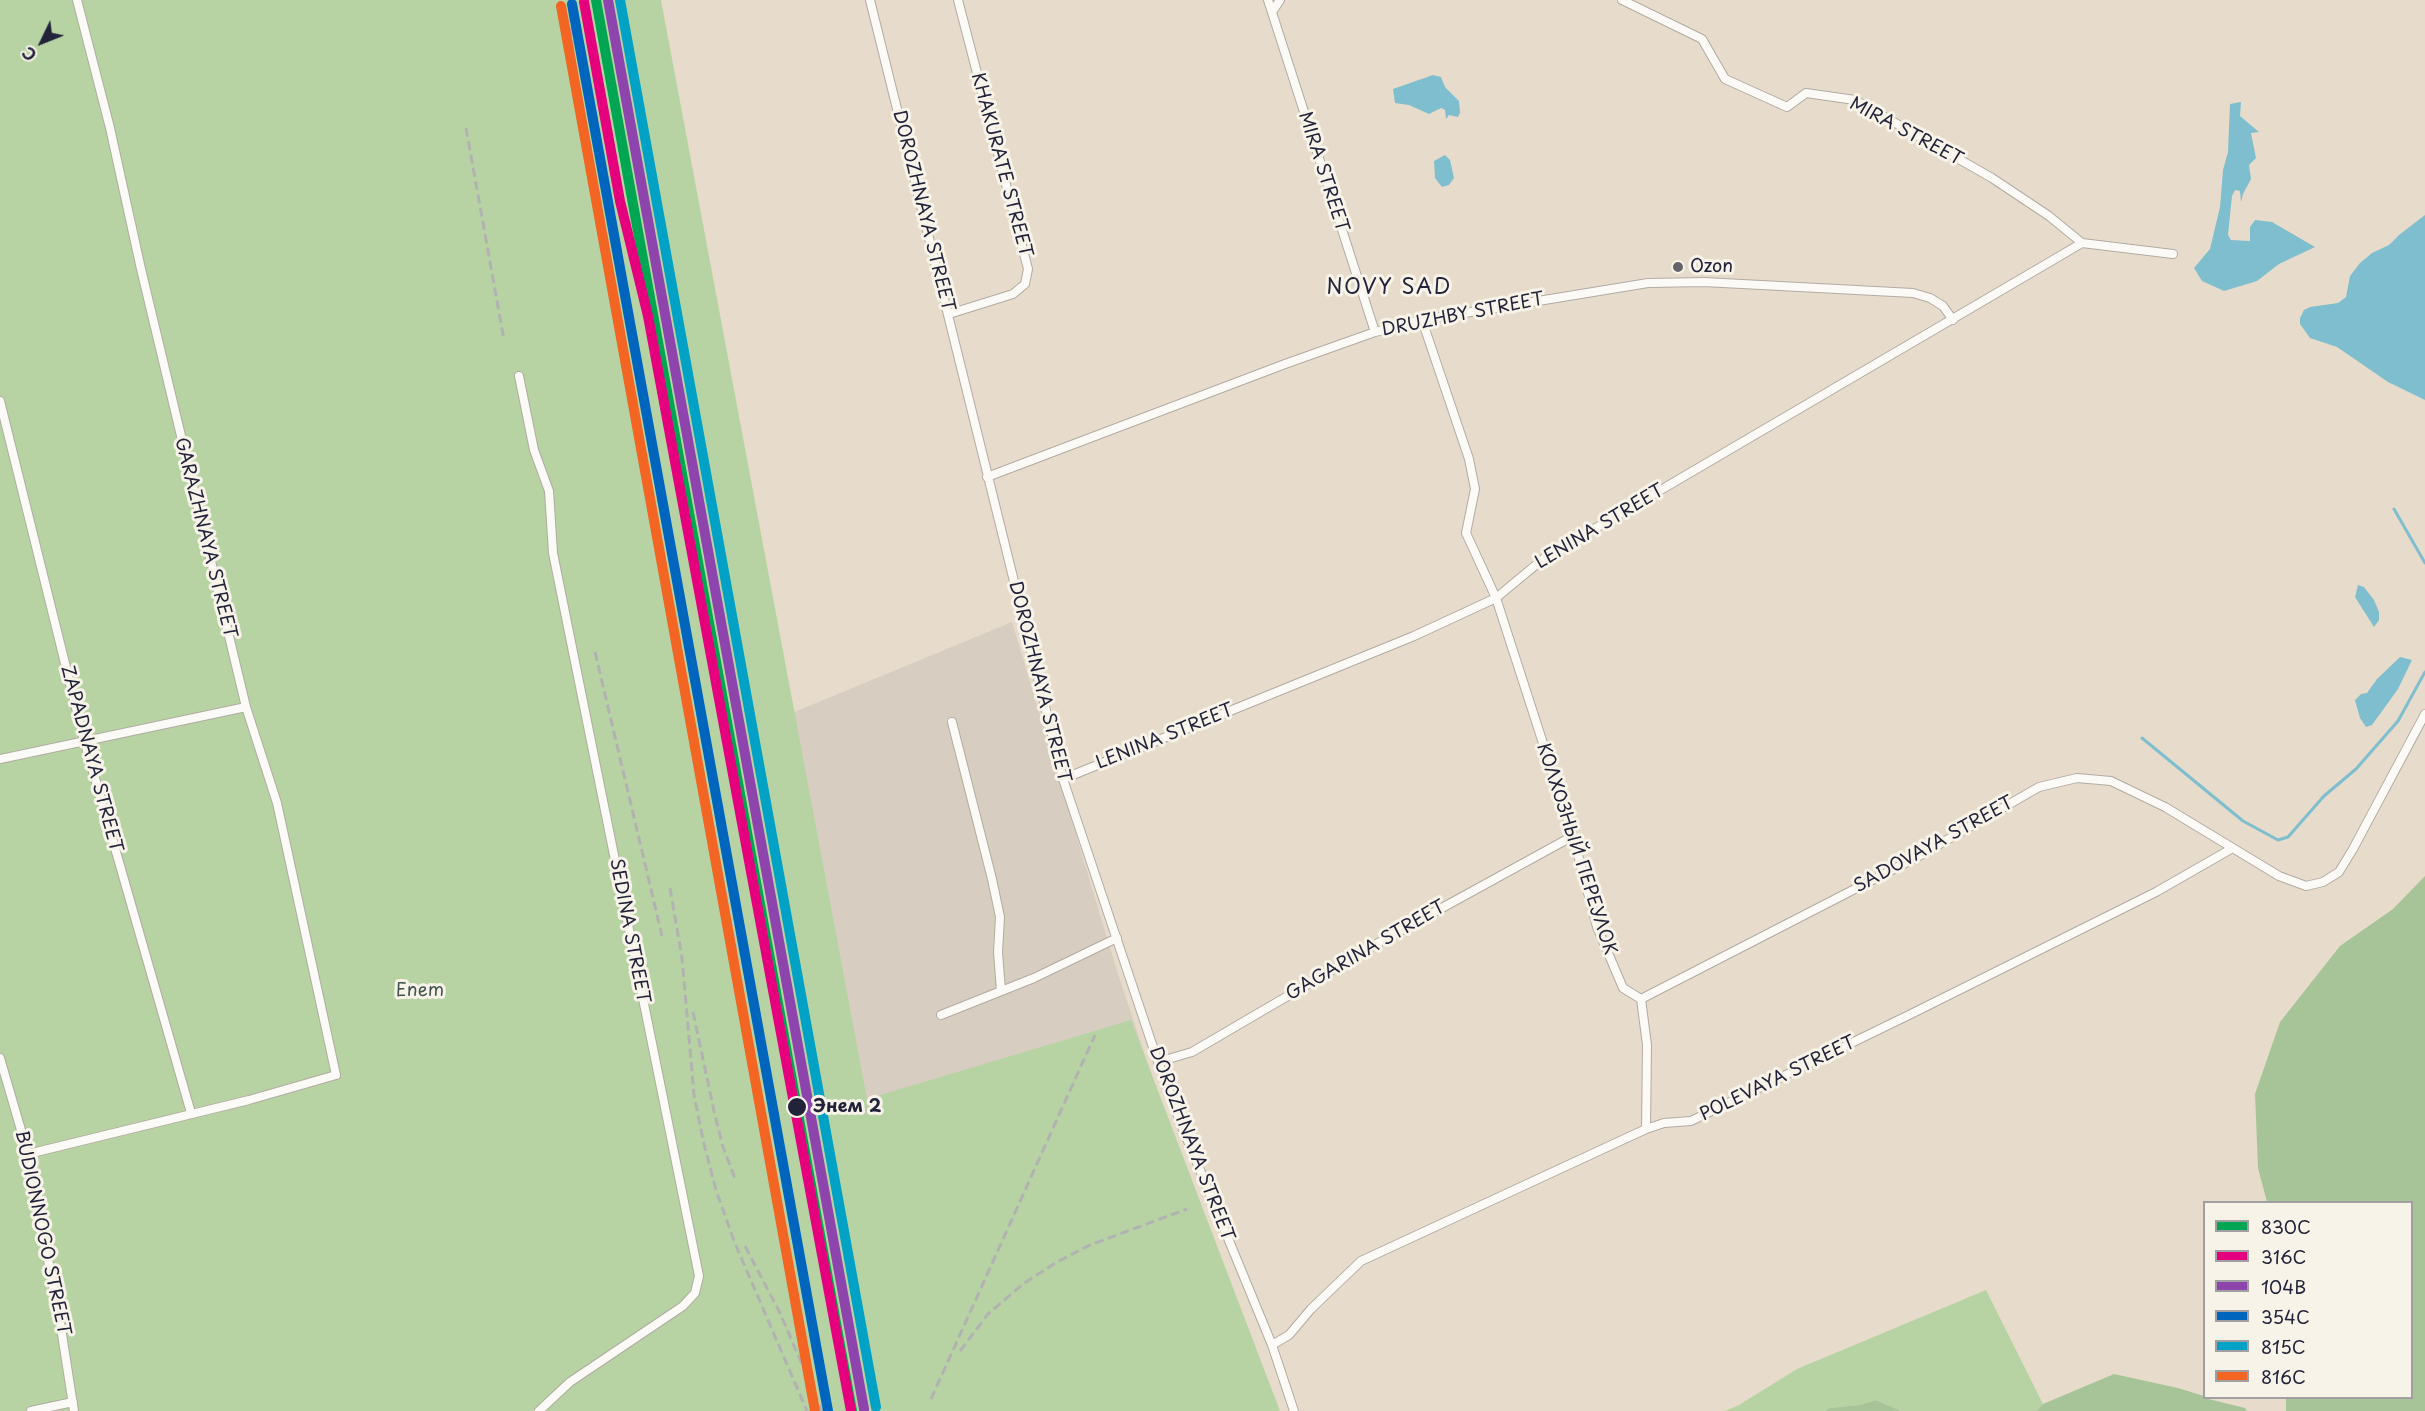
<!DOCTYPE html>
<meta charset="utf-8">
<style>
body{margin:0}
#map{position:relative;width:2425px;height:1411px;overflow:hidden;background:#e7dccb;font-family:"Playpen Sans",sans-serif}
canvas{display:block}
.legend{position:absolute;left:2203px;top:1201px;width:210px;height:198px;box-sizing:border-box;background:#f7f3e8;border:2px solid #a29fa3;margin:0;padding:8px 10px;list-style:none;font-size:18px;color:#22223b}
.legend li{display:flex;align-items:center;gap:12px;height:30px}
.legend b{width:30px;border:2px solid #a29fa3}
.north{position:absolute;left:12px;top:12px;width:60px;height:60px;-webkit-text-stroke:4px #f7f3e8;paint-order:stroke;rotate:227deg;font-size:16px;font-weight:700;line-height:24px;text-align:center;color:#22223b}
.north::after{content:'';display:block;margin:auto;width:21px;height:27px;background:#22223b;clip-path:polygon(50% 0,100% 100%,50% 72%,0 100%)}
</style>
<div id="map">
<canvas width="2425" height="1411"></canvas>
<ul class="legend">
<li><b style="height:8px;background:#00a651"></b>830С</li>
<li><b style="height:8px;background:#e5007d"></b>316С</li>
<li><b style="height:8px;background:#8e44ad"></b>104В</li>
<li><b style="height:8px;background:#0065bd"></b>354С</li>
<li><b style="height:8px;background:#02a2c7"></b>815С</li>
<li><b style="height:8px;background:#f26522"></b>816С</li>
</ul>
<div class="north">С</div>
</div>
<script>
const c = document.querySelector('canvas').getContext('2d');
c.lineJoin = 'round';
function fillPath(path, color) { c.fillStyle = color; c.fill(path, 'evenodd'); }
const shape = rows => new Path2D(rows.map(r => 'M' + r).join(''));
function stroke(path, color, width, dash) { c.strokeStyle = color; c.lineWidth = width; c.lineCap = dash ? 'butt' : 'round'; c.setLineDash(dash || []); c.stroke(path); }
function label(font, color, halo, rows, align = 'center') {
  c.font = font + ' "Playpen Sans",sans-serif'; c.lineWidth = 6; c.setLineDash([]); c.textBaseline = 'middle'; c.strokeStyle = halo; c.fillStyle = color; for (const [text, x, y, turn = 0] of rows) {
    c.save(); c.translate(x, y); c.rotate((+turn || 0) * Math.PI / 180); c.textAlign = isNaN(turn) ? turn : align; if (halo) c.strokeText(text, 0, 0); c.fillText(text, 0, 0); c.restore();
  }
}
fillPath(shape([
 [1012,622,1117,971,1237,1330,942,1411,758,727]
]), '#d7cec1');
fillPath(shape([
 [0,0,661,0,867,1099,1131,1020,1280,1411,0,1411],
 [1986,1290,2043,1404,2036,1411,1901,1411,1876,1400,1860,1405,1829,1408,1825,1411,1725,1411,1739,1405,1797,1369]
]), '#b7d3a3');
fillPath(shape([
 [2425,876,2425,1411,2286,1411,2286,1398,2412,1398,2412,1202,2267,1202,2258,1168,2255,1094,2280,1022,2340,946,2393,909],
 [2114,1374,2178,1388,2204,1396,2204,1398,2245,1408,2247,1411,2036,1411,2043,1404],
 [1876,1400,1901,1411,1825,1411,1829,1408,1860,1405]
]), '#a7c499');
fillPath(shape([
 [1433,75,1441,77,1445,87,1459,101,1460,113,1458,117,1449,115,1446,119,1445,110,1441,108,1429,114,1409,105,1395,103,1393,89],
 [2241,102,2240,116,2259,132,2251,133,2256,158,2249,165,2251,179,2243,194,2241,202,2240,191,2235,190,2232,196,2228,235,2231,240,2250,241,2250,227,2255,220,2272,222,2315,247,2279,264,2257,281,2224,291,2202,281,2194,268,2210,249,2220,207,2223,170,2228,152,2230,104],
 [1445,155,1450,160,1454,178,1449,185,1442,187,1435,178,1434,161],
 [2425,215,2425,400,2388,382,2337,347,2310,338,2300,324,2300,318,2304,310,2310,307,2338,303,2346,297,2350,276,2360,263,2372,253,2389,245,2399,235],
 [2358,585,2364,587,2374,600,2379,612,2379,620,2374,627,2355,597],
 [2400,657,2412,660,2398,689,2372,725,2366,727,2360,718,2355,700,2361,694,2367,693,2377,679]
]), '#7ebece');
stroke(shape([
 [2394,509,2425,563],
 [2142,738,2243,821,2278,840,2288,837,2324,796,2356,769,2398,721,2425,672]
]), '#7ebece', 3);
const street = shape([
 [870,0,1063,779,1158,1062,1181,1124,1272,1345,1294,1411],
 [1268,0,1375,332],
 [1622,0,1702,39,1725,79,1787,107,1806,93,1855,100,1992,178,2049,216,2082,243,2173,254],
 [1272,12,1280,0],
 [949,314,1013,294,1025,284,1028,269,958,0],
 [1422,320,1469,459,1475,489,1466,533,1496,598,1573,836,1597,927,1623,988,1641,999,1647,1045,1646,1129],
 [519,376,534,450,549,491,553,553,699,1276,695,1293,683,1306,570,1382,539,1411],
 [0,401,84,740,191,1113],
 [987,477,1285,364,1375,332,1422,320,1648,283,1704,282,1913,293,1930,298,1943,306,1953,320],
 [952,722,992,879,1000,917,998,952,1001,991],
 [0,759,246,707],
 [1063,779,1414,636,1496,598,1543,559,2082,243],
 [1641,999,1919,856,2039,787,2077,778,2111,781,2165,807,2279,876,2306,886,2323,882,2339,872,2353,849,2425,714],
 [941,1015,1034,978,1117,938],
 [0,1058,28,1154,61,1328,74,1411],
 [1158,1062,1192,1052,1380,942,1573,836],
 [28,1154,249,1100,336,1075,277,803,246,707,141,269,110,128,77,0],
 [1272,1345,1289,1335,1311,1309,1361,1261,1646,1129,1664,1123,1691,1121,1911,1014,2156,892,2231,849],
 [31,1411,73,1402]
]);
stroke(street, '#b2aba3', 10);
stroke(street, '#fbfaf7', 8);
stroke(shape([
 [569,0,575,81,587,152,736,951],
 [466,128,504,340],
 [595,652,662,936],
 [670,888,682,958,694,1095,704,1144,716,1190,734,1241,807,1411],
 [693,1012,714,1111,723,1147,736,1181],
 [845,1231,873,1411],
 [745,1246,780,1313,822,1411],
 [960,1351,988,1314,1023,1284,1057,1262,1090,1245,1187,1209],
 [931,1399,1095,1035]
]), '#b3b2b2', 3, [9, 4.5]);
stroke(shape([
 [596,0,852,1411]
]), '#00a651', 10);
stroke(shape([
 [584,2,620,201,648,316,851,1411]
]), '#e5007d', 10);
stroke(shape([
 [608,0,864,1409]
]), '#8e44ad', 10);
stroke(shape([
 [572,4,828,1411]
]), '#0065bd', 10);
stroke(shape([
 [620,0,876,1407]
]), '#02a2c7', 10);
stroke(shape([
 [561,6,815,1411]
]), '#f26522', 10);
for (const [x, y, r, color] of [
 [1678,267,6,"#67636d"],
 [797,1107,10,"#22223b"]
]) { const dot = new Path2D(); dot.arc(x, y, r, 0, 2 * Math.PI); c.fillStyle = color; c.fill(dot); stroke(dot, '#f7f3e8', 2); }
label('18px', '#22223b', '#f7f3e8', [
 ["MIRA STREET",1906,132,28],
 ["KHAKURATE STREET",1001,165,75],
 ["MIRA STREET",1323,172,72],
 ["DOROZHNAYA STREET",923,211,76],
 ["DRUZHBY STREET",1463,315,-11],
 ["LENINA STREET",1600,527,-31],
 ["GARAZHNAYA STREET",205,538,76],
 ["DOROZHNAYA STREET",1039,682,76],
 ["LENINA STREET",1165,737,-22],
 ["ZAPADNAYA STREET",91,759,75],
 ["SADOVAYA STREET",1934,845,-29],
 ["КОЛХОЗНЫЙ ПЕРЕУЛОК",1576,849,72],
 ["SEDINA STREET",629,931,79],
 ["GAGARINA STREET",1366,951,-30],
 ["POLEVAYA STREET",1778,1079,-26],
 ["DOROZHNAYA STREET",1191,1144,69],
 ["BUDIONNOGO STREET",42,1233,78]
]);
label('18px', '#22223b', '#f7f3e8', [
 ["Ozon",1690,267]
], 'left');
label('18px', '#435550', '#f7f3e8', [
 ["Enem",420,991]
]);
label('bold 18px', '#22223b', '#f7f3e8', [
 ["Энем 2",813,1107]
], 'left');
c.letterSpacing = '1.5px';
label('21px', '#22223b', '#f7f3e8', [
 ["NOVY SAD",1389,288]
]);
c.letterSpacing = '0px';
</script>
